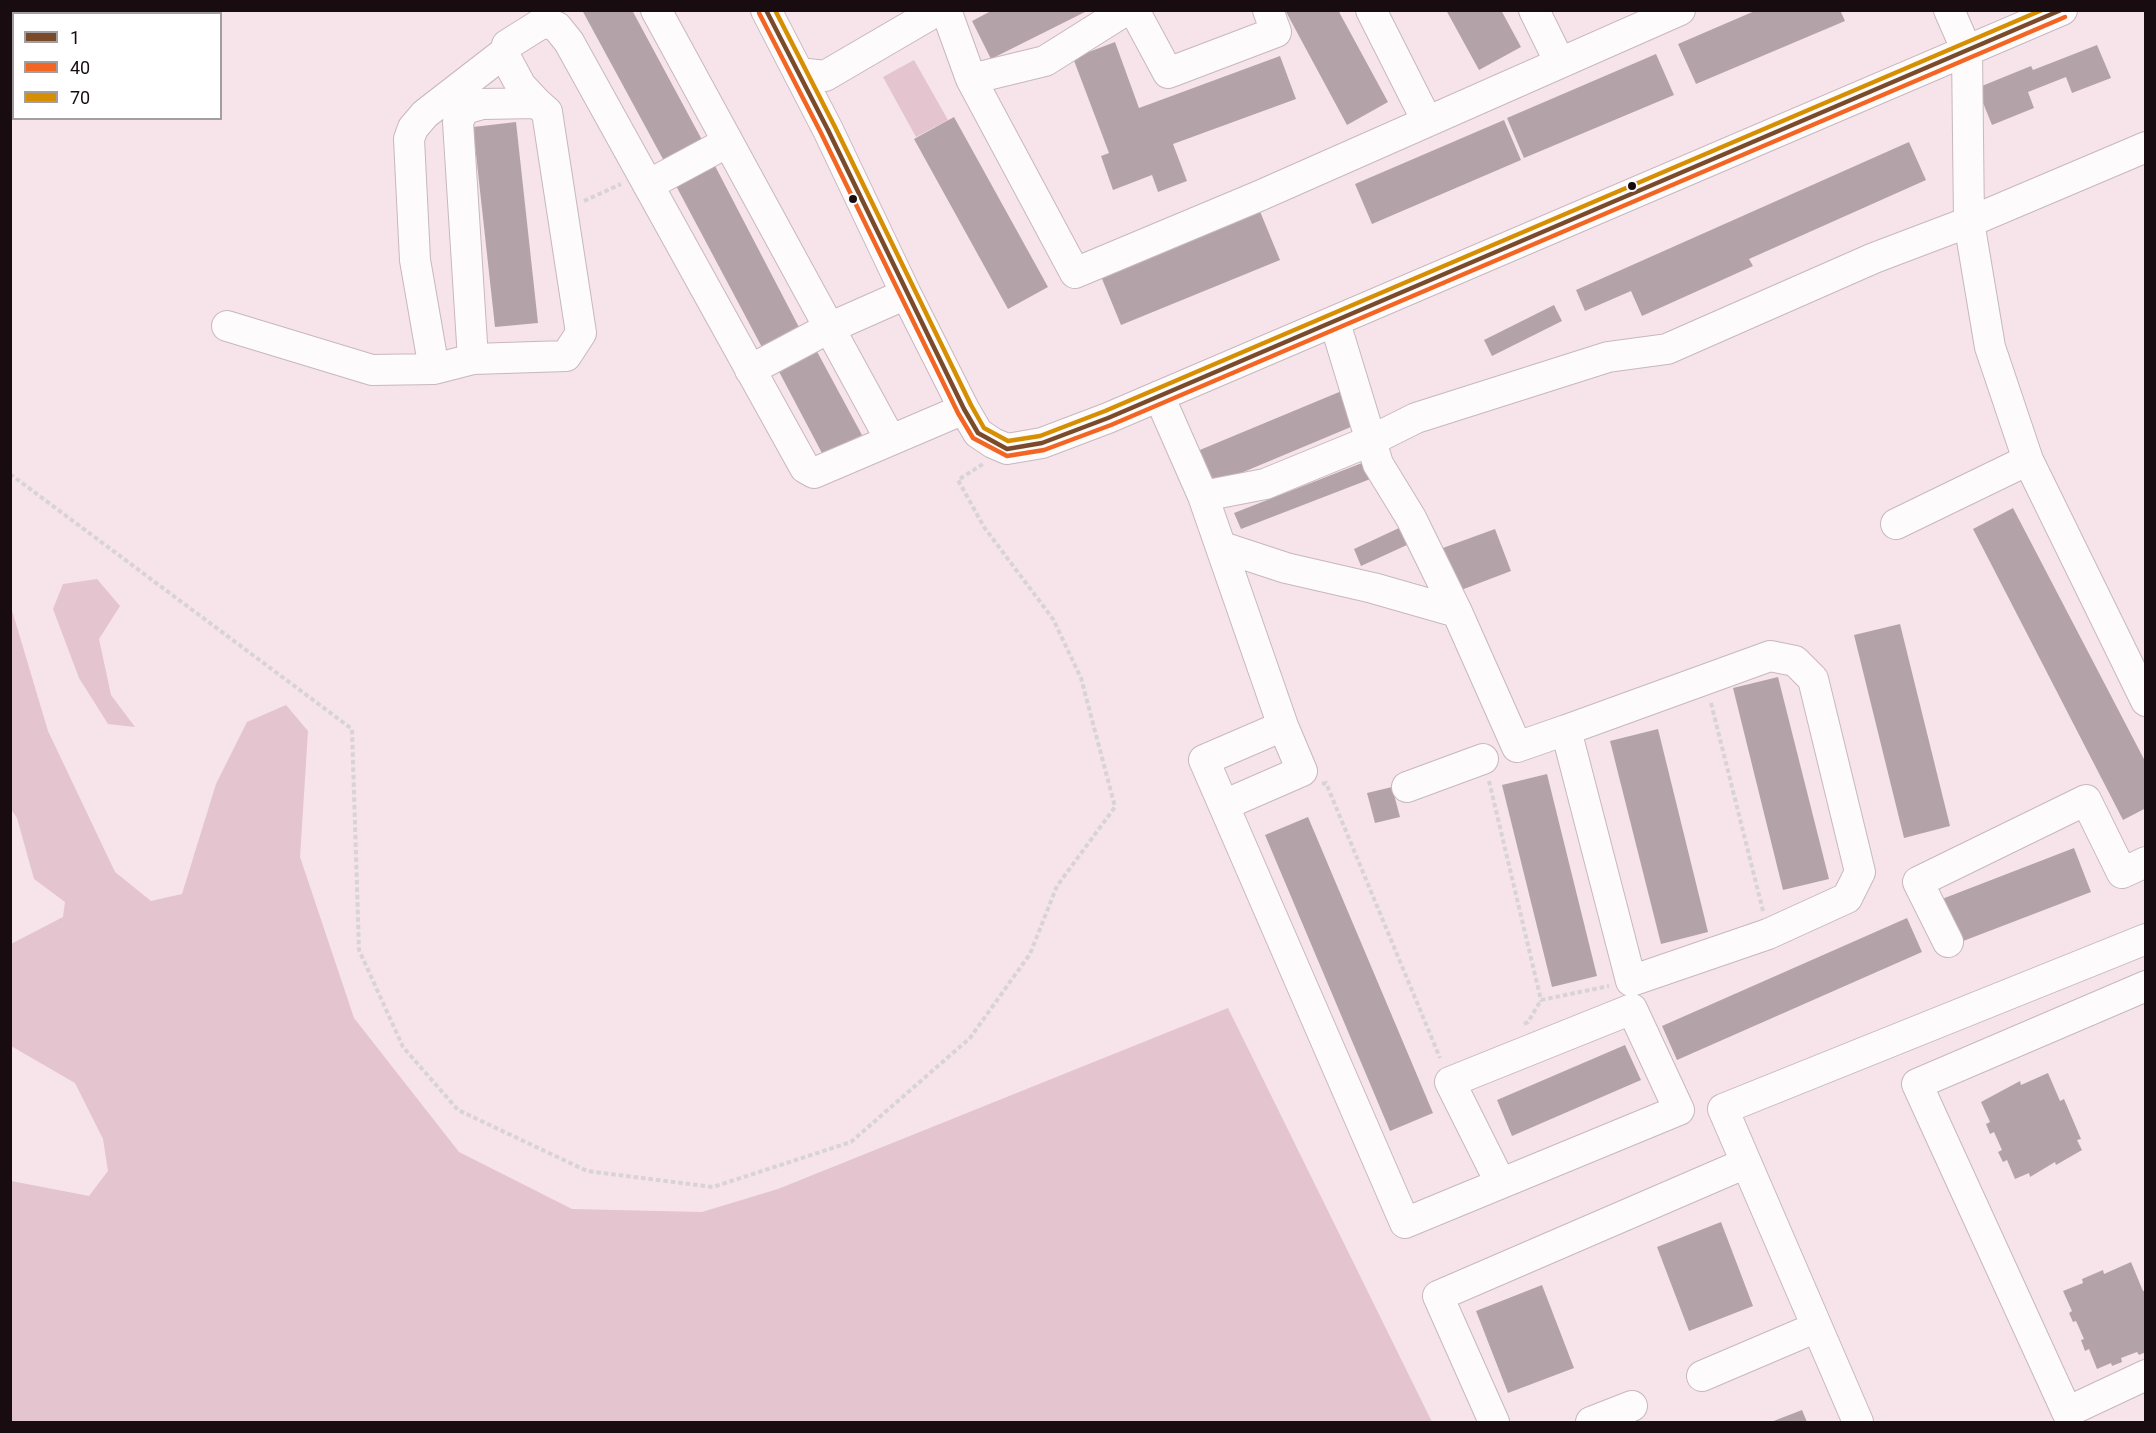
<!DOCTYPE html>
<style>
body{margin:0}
#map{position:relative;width:2156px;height:1433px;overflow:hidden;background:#f6e4ea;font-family:Roboto,sans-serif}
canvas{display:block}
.frame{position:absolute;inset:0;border:12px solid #180c10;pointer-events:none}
.legend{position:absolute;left:12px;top:12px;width:210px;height:108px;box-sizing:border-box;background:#fff;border:2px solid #a39e9f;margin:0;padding:8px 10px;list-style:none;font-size:18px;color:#180c10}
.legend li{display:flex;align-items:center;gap:12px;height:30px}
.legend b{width:30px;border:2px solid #a39e9f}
</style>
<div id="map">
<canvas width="2156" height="1433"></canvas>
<div class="frame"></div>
<ul class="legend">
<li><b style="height:8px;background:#7a4b2a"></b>1</li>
<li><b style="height:8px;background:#f26522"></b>40</li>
<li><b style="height:8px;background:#d68f02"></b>70</li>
</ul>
</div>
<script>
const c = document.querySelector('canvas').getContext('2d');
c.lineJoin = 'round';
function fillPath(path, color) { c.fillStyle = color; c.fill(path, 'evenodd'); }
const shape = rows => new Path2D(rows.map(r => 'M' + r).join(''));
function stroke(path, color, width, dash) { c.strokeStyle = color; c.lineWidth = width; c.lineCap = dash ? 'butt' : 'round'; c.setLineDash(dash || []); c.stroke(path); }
fillPath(shape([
 [914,60,948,120,916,137,883,77],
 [97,579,120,606,99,639,111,695,135,727,108,724,79,678,53,609,63,584],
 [11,607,48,731,115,872,151,901,182,894,216,784,247,722,286,705,308,731,300,857,354,1018,459,1152,572,1209,702,1212,778,1189,1228,1008,1432,1422,11,1422,11,1181,89,1196,108,1171,103,1139,75,1083,11,1046,11,944,63,917,65,902,34,879,17,818,11,809]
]), '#e4c4ce');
fillPath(shape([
 [582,10,632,10,708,151,670,172],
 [993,10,1089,10,991,59,972,21],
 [1285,10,1338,10,1388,102,1347,125],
 [1446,10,1501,10,1521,47,1479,70],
 [1757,10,1840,10,1845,21,1696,84,1678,44],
 [1115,42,1139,108,1280,56,1296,99,1173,144,1187,181,1158,192,1152,175,1113,190,1101,156,1109,153,1073,58],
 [2097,45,2111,78,2072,93,2066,77,2028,92,2034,108,1992,125,1977,88,2031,66,2033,70],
 [1656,54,1674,95,1524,158,1507,118],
 [954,117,1048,287,1008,309,914,139],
 [1504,120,1521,160,1372,224,1355,184],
 [516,122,538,323,495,327,473,127],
 [1909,142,1926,180,1749,259,1753,266,1642,316,1631,291,1585,311,1576,290],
 [713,162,802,333,765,353,674,182],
 [1259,209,1280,260,1121,325,1100,274],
 [1554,305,1562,321,1492,356,1484,340],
 [814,346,862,435,823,455,776,366],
 [1344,390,1358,424,1210,486,1195,452],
 [1367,461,1373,478,1241,529,1234,513],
 [2013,508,2146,763,2146,808,2123,820,1973,529],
 [1399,528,1407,545,1361,566,1354,549],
 [1495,529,1511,571,1456,592,1440,549],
 [1900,624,1950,826,1904,838,1854,635],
 [1778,677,1829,879,1783,890,1733,688],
 [1658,729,1708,932,1661,944,1610,741],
 [1547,774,1597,976,1552,987,1502,785],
 [1392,787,1400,817,1375,823,1367,793],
 [1308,817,1433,1113,1390,1131,1265,835],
 [2074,848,2091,892,1958,943,1942,899],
 [1907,918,1922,952,1677,1060,1662,1026],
 [1625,1045,1641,1080,1512,1136,1497,1100],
 [2048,1073,2060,1101,2064,1099,2081,1139,2077,1140,2082,1150,2056,1165,2055,1162,2030,1177,2029,1173,2015,1179,2007,1160,2003,1162,1998,1152,2002,1150,1994,1132,1990,1134,1986,1124,1990,1122,1981,1102,2020,1081,2021,1085],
 [1721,1222,1753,1306,1689,1331,1657,1247],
 [2131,1262,2143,1291,2146,1290,2146,1352,2139,1355,2137,1352,2121,1358,2122,1362,2112,1366,2111,1363,2097,1369,2089,1349,2085,1351,2081,1340,2084,1339,2076,1321,2073,1322,2069,1313,2072,1311,2063,1291,2083,1283,2082,1279,2103,1270,2104,1274],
 [1542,1285,1574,1368,1508,1393,1476,1311],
 [1802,1410,1807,1422,1771,1422]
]), '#b3a3a9');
const minor = shape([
 [656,10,890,439],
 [766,10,828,130,906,294,964,409,978,433,993,443,1007,449,1042,443,1108,418,2062,10],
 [946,10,971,79,1045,61,1126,10],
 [1134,10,1168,73,1276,32,1268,10],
 [1371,10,1427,121],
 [1534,10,1560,63],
 [1949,10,1967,51,1969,222,1990,347,2028,460,2146,701],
 [799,73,825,76,938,10],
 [971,79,1075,273,1259,196,1680,10],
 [537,103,521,86,507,60,505,52,507,45,542,23,550,24,557,27,569,42,805,468,814,473,964,409],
 [648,185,728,142],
 [1335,323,1378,464,1411,518,1457,612,1517,747,1566,730,1631,981,1768,934,1847,898,1860,872,1813,679,1795,661,1770,656,1566,730],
 [227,326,372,370,434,369,473,359,566,356,581,333,547,112,537,103,482,104,464,109,458,122,473,359],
 [434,369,415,260,409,139,413,128,425,114,505,52],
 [750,370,829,328,906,294],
 [1159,396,1203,496,1283,726,1302,771,1224,805],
 [1203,496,1265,484,1370,441,1416,418,1608,357,1667,349,1874,258,1969,222,2146,147],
 [1896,524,2028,460],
 [1222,547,1286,568,1373,588,1457,612],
 [1283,726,1204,760,1405,1223,1679,1110,1632,1009,1450,1082,1500,1182],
 [1407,787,1483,759],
 [1948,942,1918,882,2086,800,2122,873,2146,862],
 [2146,986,1917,1084,2067,1412,2146,1375],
 [1702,1376,1817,1327],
 [1494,1422,1438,1296,1746,1163],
 [1591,1422,1632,1406],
 [1858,1422,1723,1109,2146,939]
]);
stroke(minor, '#c7b8bd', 32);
stroke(shape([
 [584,201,621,184],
 [10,474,352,729,359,950,403,1047,458,1110,587,1171,713,1187,851,1142,970,1038,1030,954,1057,886,1115,807,1081,678,1053,619,984,527,958,480,983,464],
 [1711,703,1763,911],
 [1489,781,1541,1000,1609,986],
 [1322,784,1326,783,1440,1058],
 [1524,1024,1528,1022,1541,1000]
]), '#d8d3d5', 4, [4.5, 3]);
stroke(minor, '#fefbfc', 30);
stroke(shape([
 [766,10,828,130,964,409,978,433,1007,449,1042,443,1108,418,2061,10]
]), '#7a4b2a', 4.5);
stroke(shape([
 [759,13,821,133,958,413,973,438,1007,456,1044,450,1111,425,2065,17]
]), '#f26522', 4.5);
stroke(shape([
 [775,10,835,127,971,405,984,428,1008,441,1040,436,1105,411,2042,10]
]), '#d68f02', 4.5);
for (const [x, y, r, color] of [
 [1632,186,5,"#180c10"],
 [853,199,5,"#180c10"]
]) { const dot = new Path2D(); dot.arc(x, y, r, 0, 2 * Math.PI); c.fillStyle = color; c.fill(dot); stroke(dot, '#fff', 2); }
</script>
